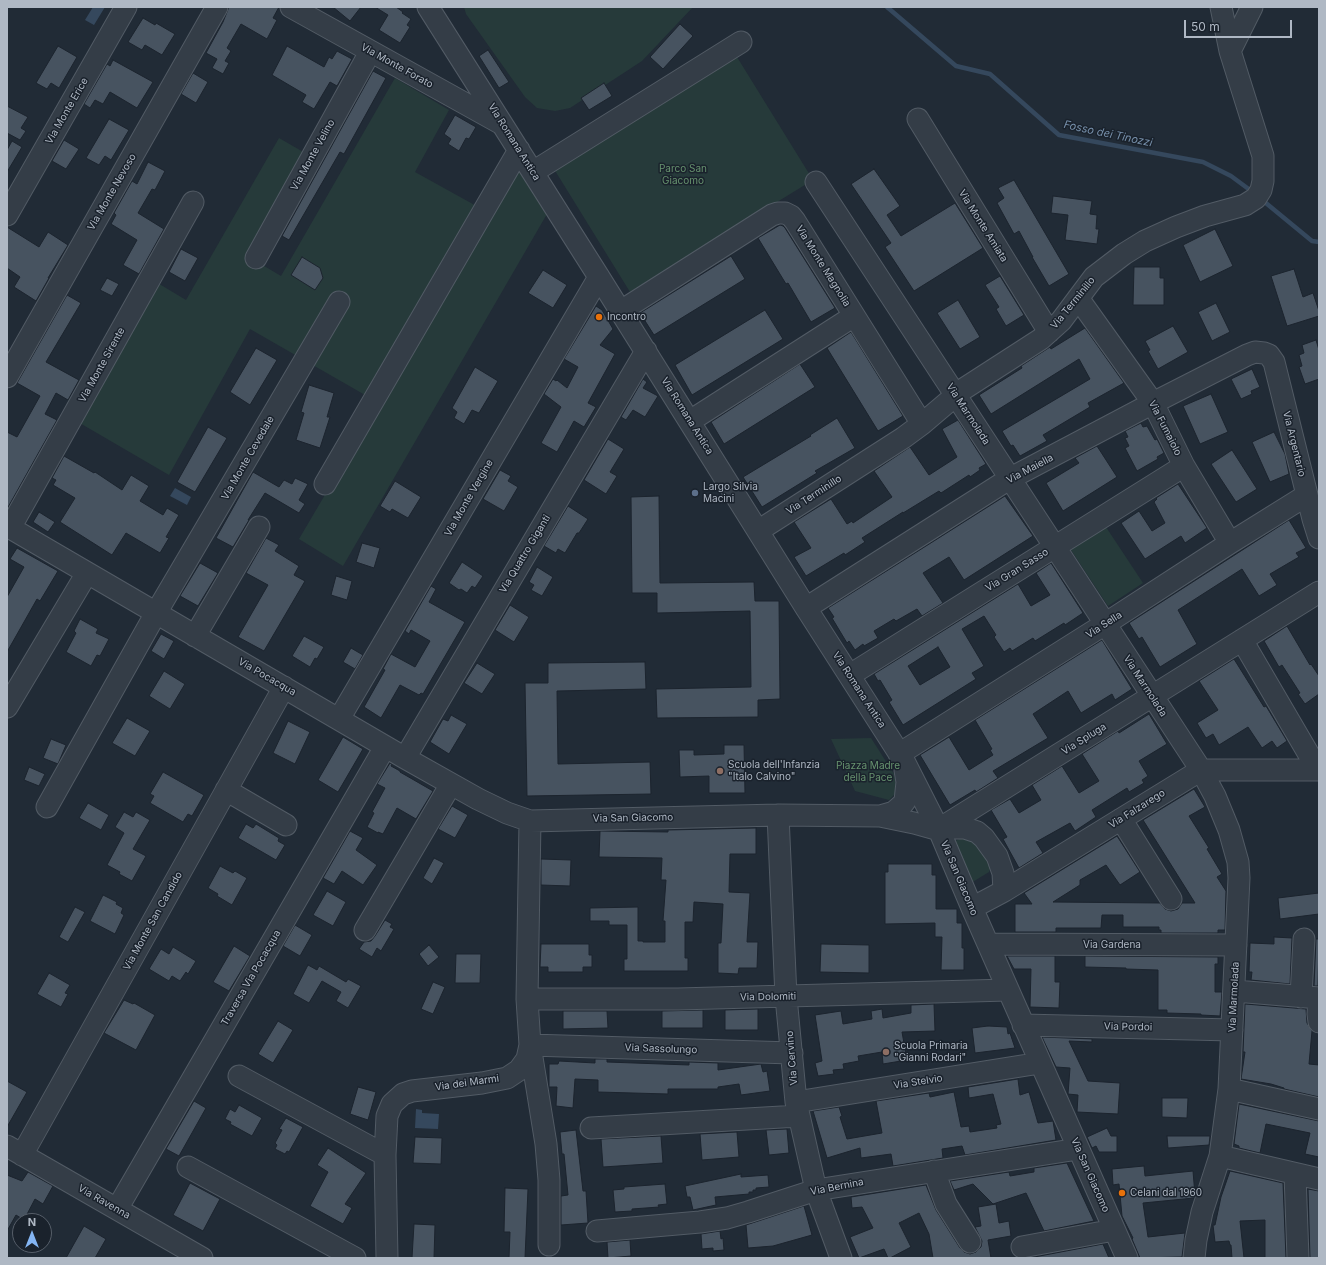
<!DOCTYPE html>
<style>
body{margin:0}
#map{position:relative;width:1326px;height:1265px;overflow:hidden;background:#212b36;font-family:Inter,sans-serif}
canvas{display:block}
.frame{position:absolute;inset:0;border:8px solid #afb8c4;pointer-events:none}
.north{position:absolute;left:12px;top:1213px;width:40px;height:40px;box-sizing:border-box;background:#1a222c;border:1px solid #565e69;border-radius:50%;rotate:0deg;font-size:11px;font-weight:700;line-height:16px;text-align:center;color:#afb8c4}
.north::after{content:'';display:block;margin:auto;width:14px;height:18px;background:#84b5f3;clip-path:polygon(50% 0,100% 100%,50% 72%,0 100%)}
.scale{position:absolute;left:1184px;top:20px;width:108px;height:18px;box-sizing:border-box;border:2px solid #afb8c4;border-top:0;padding-left:5px;font-size:12px;line-height:14px;white-space:nowrap;color:#afb8c4;-webkit-text-stroke:3px #1a222c;paint-order:stroke}
</style>
<div id="map">
<canvas width="1326" height="1265"></canvas>
<div class="frame"></div>
<div class="north">N</div>
<div class="scale">50 m</div>
</div>
<script>
const c = document.querySelector('canvas').getContext('2d');
c.lineJoin = 'round';
function fillPath(path, color) { c.fillStyle = color; c.fill(path, 'evenodd'); }
const shape = rows => new Path2D(rows.map(r => 'M' + r).join(''));
function stroke(path, color, width, dash) { c.strokeStyle = color; c.lineWidth = width; c.lineCap = dash ? 'butt' : 'round'; c.setLineDash(dash || []); c.stroke(path); }
function label(font, color, halo, rows, align = 'center') {
  c.font = font + ' Inter,sans-serif'; c.lineWidth = 3; c.setLineDash([]); c.textBaseline = 'middle'; c.strokeStyle = halo; c.fillStyle = color; for (const [text, x, y, turn = 0] of rows) {
    c.save(); c.translate(x, y); c.rotate((+turn || 0) * Math.PI / 180); c.textAlign = isNaN(turn) ? turn : align; if (halo) c.strokeText(text, 0, 0); c.fillText(text, 0, 0); c.restore();
  }
}
fillPath(shape([
 [464,7,693,7,642,61,570,108,555,111,537,108,525,97,466,14],
 [737,57,813,180,630,292,554,169],
 [395,78,449,110,415,172,489,213,516,163,547,214,343,566,299,539,379,403,250,329,169,475,78,422,156,282,186,300,279,138,305,153,249,257,281,276],
 [1102,521,1143,583,1108,606,1067,544],
 [871,738,894,774,896,785,895,794,889,800,855,791,831,739],
 [968,838,973,839,992,863,989,872,971,883,952,843,959,839]
]), '#263a3a');
fillPath(shape([
 [93,7,105,7,94,25,85,20],
 [175,488,191,497,187,505,170,496],
 [416,1109,422,1110,422,1113,439,1114,438,1129,415,1128]
]), '#35485d');
stroke(shape([
 [887,7,956,66,990,74,1059,135,1203,162,1231,176,1254,193],
 [1261,199,1312,241,1319,242]
]), '#35485d', 4.5);
const building = shape([
 [229,7,279,7,273,18,277,20,267,39,241,24,227,48,231,51,225,61,229,63,223,74,212,68,217,59,206,53,223,22,229,7],
 [333,7,361,7,350,21,333,7],
 [375,7,396,7,403,12,402,13,411,19,407,25,410,27,400,43,379,30,388,15,375,7],
 [143,18,155,25,156,23,175,34,162,55,145,45,142,50,128,42,143,18],
 [680,24,693,36,663,69,650,57,680,24],
 [58,46,77,57,59,88,51,83,47,89,36,83,58,46],
 [287,46,324,67,329,57,332,59,337,51,352,59,337,86,330,82,314,109,302,102,306,95,272,75,287,46],
 [488,50,509,82,499,88,479,56,488,50],
 [113,60,153,82,137,108,110,92,103,104,95,100,90,108,84,104,107,64,110,66,113,60],
 [373,71,386,78,344,154,340,152,289,240,282,236,373,71],
 [193,73,208,82,196,103,181,94,193,73],
 [604,83,612,96,589,110,581,98,604,83],
 [7,106,28,117,21,128,26,131,20,140,7,133,7,106],
 [455,115,476,127,469,139,466,138,459,151,448,144,451,139,444,134,455,115],
 [109,119,129,130,111,160,105,156,99,165,86,158,109,119],
 [64,140,79,149,66,169,52,161,64,140],
 [12,141,22,147,7,172,7,150,12,141],
 [148,162,165,171,155,190,152,189,138,213,164,229,139,274,123,265,137,240,111,224,116,215,114,213,132,181,137,184,148,162],
 [874,169,900,206,887,215,901,236,955,203,983,248,914,291,885,247,891,243,851,184,874,169],
 [1014,180,1069,274,1049,286,1032,257,1033,257,1019,231,1014,234,997,203,1004,198,998,188,1014,180],
 [1053,196,1092,201,1090,214,1097,215,1096,229,1099,229,1097,244,1065,240,1068,215,1051,213,1053,196],
 [780,225,783,226,785,228,835,308,811,322,788,283,786,284,758,238,780,225],
 [7,227,39,247,48,232,68,245,48,278,49,278,36,301,14,287,20,277,7,268,7,227],
 [1215,229,1233,266,1200,282,1183,245,1215,229],
 [181,249,198,258,185,281,169,272,181,249],
 [731,256,745,279,654,335,640,313,731,256],
 [302,257,320,268,323,278,315,290,291,275,302,257],
 [1134,267,1160,267,1160,278,1164,278,1164,305,1133,305,1134,267],
 [1294,269,1303,297,1313,293,1319,311,1319,316,1287,326,1271,276,1294,269],
 [543,270,567,285,553,308,528,293,543,270],
 [1000,276,1024,315,1006,326,996,309,999,307,985,285,1000,276],
 [107,278,119,284,112,296,100,290,107,278],
 [67,295,81,303,46,362,79,380,68,400,56,393,45,414,57,420,7,509,7,432,17,437,40,396,17,383,67,295],
 [958,300,980,337,960,349,937,313,958,300],
 [1216,303,1230,332,1212,341,1198,312,1216,303],
 [596,306,602,310,613,329,600,345,615,354,588,403,596,407,584,427,574,421,557,452,541,443,561,407,544,394,553,379,556,381,557,380,567,388,578,367,564,359,596,306],
 [765,310,783,339,692,395,675,365,765,310],
 [1173,326,1188,352,1158,369,1148,351,1150,350,1145,341,1173,326],
 [1085,328,1124,383,1088,403,1090,407,1043,435,1047,441,1020,456,1013,445,1011,446,1002,431,1090,379,1079,359,991,414,979,395,1022,368,1021,366,1050,347,1051,349,1085,328],
 [851,332,903,416,878,431,827,348,851,332],
 [1316,340,1319,350,1319,379,1305,384,1299,367,1302,366,1299,355,1304,353,1302,345,1316,340],
 [256,348,277,360,250,405,230,392,256,348],
 [800,364,815,387,724,444,711,422,800,364],
 [475,367,498,381,479,413,472,410,464,424,454,418,457,412,452,408,475,367],
 [1252,369,1260,387,1251,391,1252,394,1241,399,1231,379,1252,369],
 [643,379,647,382,643,388,658,396,645,417,633,410,626,420,621,417,643,379],
 [309,385,334,393,327,417,330,417,320,448,296,440,304,413,301,412,309,385],
 [1211,394,1228,432,1200,444,1183,406,1211,394],
 [837,418,855,448,815,471,817,473,762,507,743,477,811,436,810,435,837,418],
 [958,420,986,464,979,468,980,470,970,477,969,475,941,493,939,491,903,513,903,512,862,538,865,542,845,555,844,553,806,576,794,557,811,548,794,522,831,499,847,524,852,521,853,523,892,497,874,471,910,447,929,475,957,457,942,429,958,420],
 [1141,423,1143,427,1147,426,1155,440,1157,439,1164,453,1157,457,1158,459,1137,471,1125,448,1129,446,1125,438,1128,437,1125,431,1141,423],
 [208,427,227,438,195,492,177,482,208,427],
 [1274,432,1285,454,1289,474,1270,482,1252,442,1274,432],
 [608,439,624,449,610,472,617,476,606,494,584,480,608,439],
 [1097,446,1117,477,1063,511,1046,483,1079,463,1075,458,1097,446],
 [1232,450,1257,489,1236,502,1211,464,1232,450],
 [64,456,94,473,95,472,122,490,131,475,149,486,140,501,163,515,167,508,179,515,166,537,169,538,160,553,126,533,112,555,60,522,75,498,53,485,56,480,52,478,64,456],
 [500,470,511,476,508,481,518,487,504,511,483,499,500,470],
 [253,472,279,487,284,480,292,484,295,478,308,484,299,500,305,504,299,513,265,493,248,520,249,520,233,547,216,538,253,472],
 [395,481,421,497,408,518,392,509,390,512,380,506,395,481],
 [1178,484,1207,528,1185,543,1181,536,1145,559,1121,523,1139,511,1152,531,1165,523,1154,502,1157,499,1156,498,1178,484],
 [659,496,660,583,754,582,755,601,779,601,780,699,758,700,758,717,657,718,656,689,751,687,750,611,657,613,657,593,632,593,631,497,659,496],
 [1005,496,1033,536,964,580,949,557,923,573,943,603,922,616,917,609,896,621,894,619,874,631,878,638,864,646,863,644,855,650,849,641,847,643,832,618,834,617,828,608,1005,496],
 [568,506,588,519,579,533,577,533,565,553,558,549,556,553,544,546,568,506],
 [39,512,55,522,48,532,33,522,39,512],
 [1289,520,1306,548,1296,553,1299,557,1270,574,1277,585,1259,596,1242,569,1178,610,1197,644,1160,667,1142,637,1139,639,1129,623,1289,520],
 [266,538,279,545,275,551,299,566,294,575,305,581,264,651,238,637,268,585,246,573,266,538],
 [362,543,380,548,374,568,356,562,362,543],
 [17,548,58,571,40,601,37,599,7,652,7,597,24,567,10,559,17,548],
 [462,562,483,576,475,588,472,586,467,593,461,589,459,590,449,583,462,562],
 [200,563,218,573,198,606,180,596,200,563],
 [1051,563,1083,613,1065,625,1064,623,1035,641,1033,638,1012,651,1010,648,1004,652,994,637,996,635,984,616,962,629,984,666,972,673,976,679,903,725,889,702,892,700,880,680,878,681,874,674,1018,584,1031,606,1050,595,1036,573,1051,563],
 [938,647,950,667,920,685,908,666,938,647],
 [537,567,553,577,542,596,531,590,534,585,529,582,537,567],
 [336,576,352,581,347,600,331,595,336,576],
 [431,586,436,589,429,602,465,622,423,694,421,693,419,695,400,685,381,718,364,707,385,670,383,669,391,654,415,667,430,641,411,630,409,634,405,631,431,586],
 [510,605,529,617,514,642,495,630,510,605],
 [80,619,98,629,96,633,109,639,100,656,97,655,91,666,66,652,76,633,74,631,80,619],
 [1287,626,1310,665,1311,664,1319,676,1319,694,1305,704,1298,694,1300,693,1282,665,1279,667,1264,641,1287,626],
 [161,634,174,641,164,659,151,651,161,634],
 [304,636,324,647,317,659,315,658,310,667,292,656,304,636],
 [1102,640,1132,689,1115,700,1112,694,1081,713,1068,691,1033,714,1048,738,993,771,998,778,976,792,975,790,950,805,920,755,949,737,969,770,993,755,990,750,992,749,975,720,1102,640],
 [351,648,363,655,355,669,343,662,351,648],
 [1234,659,1264,707,1266,706,1287,741,1277,748,1272,741,1262,748,1248,727,1219,745,1213,734,1206,738,1197,723,1218,710,1199,681,1234,659],
 [645,662,646,689,557,691,558,764,650,762,651,794,527,796,525,683,548,683,548,663,645,662],
 [477,663,495,674,482,694,464,683,477,663],
 [164,671,185,684,170,709,149,696,164,671],
 [1149,714,1167,744,1139,761,1148,776,1142,780,1144,783,1129,792,1127,788,1092,810,1096,817,1075,831,1070,823,1036,842,1043,853,1019,868,1003,839,1007,837,991,810,1010,799,1019,813,1041,800,1032,785,1062,766,1079,793,1099,781,1082,754,1118,731,1119,733,1149,714],
 [451,715,467,724,449,754,430,742,443,719,448,721,451,715],
 [127,718,150,731,135,756,112,743,127,718],
 [288,721,310,732,295,764,273,753,288,721],
 [343,737,363,749,338,792,318,780,343,737],
 [51,739,66,745,58,764,43,758,51,739],
 [724,745,744,745,745,793,709,793,709,776,680,777,679,750,694,750,694,755,724,754,724,745],
 [390,763,392,764,391,766,400,771,400,772,433,791,416,819,397,808,383,834,378,832,378,833,367,827,374,813,372,812,385,788,377,784,390,763],
 [29,767,45,774,39,786,24,780,29,767],
 [163,772,204,795,192,816,188,814,183,822,150,803,154,796,150,794,163,772],
 [1194,789,1205,807,1189,816,1209,848,1207,849,1222,874,1217,877,1226,891,1225,930,1218,930,1218,933,1161,933,1161,930,1159,930,1159,927,1123,927,1123,915,1102,915,1101,928,1056,928,1056,932,1015,932,1015,904,1032,904,1024,893,1117,836,1140,872,1120,885,1106,865,1080,880,1080,885,1053,902,1160,903,1165,909,1171,911,1178,909,1182,903,1195,903,1143,820,1194,789],
 [88,803,109,815,101,830,79,818,88,803],
 [452,806,468,815,455,838,438,829,452,806],
 [124,812,133,817,136,812,150,820,133,849,146,856,132,881,119,874,120,872,107,865,124,833,115,827,124,812],
 [246,824,253,828,256,824,279,838,278,841,285,845,276,860,238,838,246,824],
 [756,828,756,854,730,854,729,892,750,893,747,942,758,942,757,968,739,968,738,974,718,973,718,943,721,943,723,904,694,902,693,922,685,922,685,958,688,958,688,971,624,971,624,959,627,959,627,925,609,925,609,921,590,921,590,908,638,907,638,941,643,941,643,942,665,942,665,921,663,921,666,880,661,880,662,858,599,857,600,831,668,832,668,830,756,828],
 [350,831,363,838,356,850,377,865,363,885,342,871,334,884,323,878,350,831],
 [434,858,444,863,432,884,423,878,434,858],
 [541,859,571,860,570,886,541,885,541,859],
 [888,864,932,864,932,875,936,875,936,909,957,909,957,923,962,923,962,948,964,948,964,970,941,970,942,937,935,937,935,923,885,924,885,872,888,872,888,864],
 [220,866,233,873,235,871,247,878,232,905,217,896,218,894,208,888,220,866],
 [327,891,346,902,333,926,313,915,327,891],
 [1319,893,1319,914,1280,919,1278,898,1319,893],
 [103,895,117,902,116,904,123,908,121,913,124,915,115,934,90,921,103,895],
 [75,907,85,912,68,942,59,937,75,907],
 [385,920,392,924,390,927,394,929,381,951,377,948,372,957,359,949,364,942,371,941,375,936,385,920],
 [295,925,312,935,300,956,283,946,295,925],
 [1274,937,1292,938,1290,984,1251,980,1252,972,1249,972,1250,943,1274,944,1274,937],
 [1316,939,1319,939,1318,986,1314,986,1316,939],
 [541,944,589,944,589,955,592,955,592,967,583,967,583,972,548,972,548,967,540,967,541,944],
 [821,944,869,945,869,973,820,972,821,944],
 [429,945,439,957,428,966,419,954,429,945],
 [234,946,250,956,229,991,213,982,234,946],
 [173,947,196,961,188,974,186,972,180,981,172,976,169,981,149,969,161,949,169,954,173,947],
 [456,954,481,954,480,983,455,983,456,954],
 [1007,956,1055,956,1055,982,1060,982,1059,1008,1030,1007,1031,969,1014,969,1007,956],
 [1085,956,1218,957,1218,964,1215,964,1215,992,1222,992,1220,1016,1201,1015,1201,1014,1167,1013,1167,1010,1158,1010,1158,970,1126,969,1126,968,1085,967,1085,956],
 [308,965,317,970,319,966,346,982,348,979,361,986,348,1008,336,1001,341,992,322,981,309,1003,293,994,308,965],
 [49,973,70,985,65,993,68,994,61,1007,37,994,49,973],
 [433,982,445,987,433,1014,421,1009,433,982],
 [124,1000,133,1004,134,1003,155,1015,136,1050,104,1033,124,1000],
 [934,1004,935,1031,902,1032,907,1060,883,1064,882,1052,858,1056,859,1061,843,1064,844,1069,833,1070,834,1074,818,1076,815,1063,822,1061,815,1015,841,1011,843,1024,872,1019,871,1011,882,1009,883,1018,911,1013,911,1005,934,1004],
 [1245,1004,1306,1009,1307,1023,1312,1031,1309,1064,1319,1065,1319,1097,1284,1089,1284,1088,1271,1084,1241,1079,1245,1052,1243,1052,1245,1004],
 [758,1009,758,1030,725,1030,725,1010,758,1009],
 [703,1010,703,1028,662,1028,662,1011,703,1010],
 [563,1011,607,1011,608,1028,563,1029,563,1011],
 [278,1021,293,1030,273,1063,258,1054,278,1021],
 [988,1026,1007,1027,1008,1034,1010,1033,1015,1048,975,1053,972,1028,988,1026],
 [1042,1037,1092,1039,1092,1042,1069,1041,1088,1081,1120,1083,1118,1114,1077,1112,1078,1095,1068,1094,1070,1068,1056,1067,1042,1037],
 [595,1059,607,1059,607,1062,689,1065,689,1062,718,1063,718,1070,761,1064,763,1072,767,1071,770,1091,741,1095,739,1084,718,1087,718,1089,668,1089,668,1094,598,1092,598,1080,575,1079,573,1108,556,1106,557,1087,549,1087,549,1064,558,1064,559,1061,595,1063,595,1059],
 [1018,1079,1020,1095,1029,1092,1038,1123,1053,1121,1056,1140,965,1155,962,1146,942,1149,943,1158,893,1166,891,1154,861,1158,860,1148,827,1158,813,1111,839,1107,842,1116,840,1117,847,1139,882,1133,876,1101,929,1093,930,1097,954,1092,961,1127,969,1126,970,1132,997,1128,996,1125,1001,1124,993,1094,969,1098,968,1087,1018,1079],
 [7,1081,27,1092,7,1127,7,1081],
 [358,1087,376,1092,368,1120,350,1114,358,1087],
 [1162,1098,1188,1098,1187,1118,1162,1117,1162,1098],
 [194,1101,206,1108,179,1156,166,1149,194,1101],
 [1239,1104,1319,1121,1319,1157,1305,1154,1310,1133,1266,1124,1260,1153,1239,1148,1239,1146,1234,1144,1239,1104],
 [239,1105,262,1118,252,1136,230,1124,231,1122,225,1119,230,1109,235,1112,239,1105],
 [286,1118,303,1127,289,1152,287,1151,285,1154,275,1149,277,1145,275,1143,282,1130,279,1129,286,1118],
 [1107,1128,1111,1136,1117,1136,1117,1152,1099,1152,1096,1146,1092,1148,1087,1137,1107,1128],
 [787,1129,789,1153,769,1155,766,1130,787,1129],
 [576,1130,583,1191,586,1191,588,1223,561,1225,561,1196,568,1195,564,1154,562,1154,560,1132,576,1130],
 [737,1132,739,1157,702,1160,700,1134,737,1132],
 [661,1136,663,1163,603,1167,601,1139,661,1136],
 [1167,1136,1210,1136,1209,1145,1168,1148,1167,1136],
 [415,1137,442,1138,441,1164,413,1163,415,1137],
 [328,1148,366,1173,345,1204,352,1208,343,1224,310,1206,328,1172,317,1165,328,1148],
 [1067,1163,1094,1221,1044,1231,1026,1193,993,1204,973,1184,954,1190,950,1181,1009,1172,1010,1176,1034,1172,1034,1168,1067,1163],
 [1144,1166,1145,1176,1193,1171,1195,1195,1194,1198,1143,1203,1148,1237,1185,1233,1182,1257,1140,1258,1132,1239,1133,1238,1122,1216,1119,1184,1113,1185,1112,1169,1144,1166],
 [1230,1171,1283,1183,1286,1258,1265,1258,1265,1220,1240,1221,1244,1258,1232,1258,1231,1245,1230,1245,1229,1241,1215,1242,1213,1225,1215,1225,1221,1197,1230,1171],
 [28,1172,53,1186,43,1204,35,1199,24,1220,16,1215,7,1231,7,1175,22,1181,28,1172],
 [741,1174,741,1177,768,1175,769,1187,756,1188,756,1190,753,1190,753,1192,749,1192,749,1194,715,1197,716,1205,693,1210,690,1197,687,1197,685,1186,741,1174],
 [190,1183,220,1199,203,1231,173,1215,190,1183],
 [665,1184,667,1204,658,1205,659,1207,632,1209,632,1211,615,1212,613,1190,624,1189,624,1187,665,1184],
 [926,1185,936,1210,960,1248,964,1252,970,1254,976,1252,981,1247,982,1241,975,1227,981,1226,978,1207,996,1204,999,1223,1009,1221,1011,1236,988,1240,991,1258,933,1258,929,1234,919,1213,899,1223,911,1247,890,1258,888,1258,884,1249,859,1258,850,1237,873,1228,862,1207,852,1208,851,1197,926,1185],
 [505,1188,528,1189,525,1258,509,1258,510,1232,504,1232,505,1188],
 [1308,1189,1319,1191,1319,1258,1310,1258,1308,1189],
 [804,1206,812,1235,773,1246,748,1248,746,1225,804,1206],
 [414,1224,435,1225,434,1258,412,1258,414,1224],
 [84,1226,106,1239,95,1258,66,1258,84,1226],
 [720,1231,721,1239,723,1238,724,1250,713,1251,713,1248,702,1249,701,1234,720,1231],
 [630,1240,631,1256,608,1258,607,1242,630,1240],
 [1103,1244,1109,1258,1029,1258,1103,1244]
]);
fillPath(building, '#475360');
stroke(building, '#1c242e', 1);
const minor = shape([
 [291,7,500,123],
 [428,7,599,277,806,608,904,761,939,830,972,908,1127,1258],
 [1230,51,1252,7],
 [918,119,1049,332],
 [533,172,741,42],
 [816,182,1201,770,1215,796,1229,830,1238,862,1239,878,1229,1089,1220,1156,1202,1212,1196,1240,1194,1258],
 [7,215,126,7],
 [256,258,370,52],
 [1078,298,1153,403,1184,466,1230,543],
 [621,311,772,215,778,213,785,213,791,216,795,221,922,424],
 [7,377,217,7],
 [690,421,854,316],
 [325,484,519,150],
 [7,526,405,758,478,799,507,813,530,821,778,815,880,816,914,823,939,830,949,828,965,828,977,832,984,838,997,856,1003,873,1004,891],
 [10,528,193,202],
 [758,531,903,438,922,424,962,390,1041,339,1061,321,1094,277,1124,254,1145,241,1176,227,1205,216,1245,205,1256,198,1261,190,1263,181,1263,156,1230,51,1221,7],
 [806,608,1009,479,1153,403,1247,355,1255,352,1264,353,1269,355,1274,362,1313,519,1319,538],
 [195,636,259,527],
 [1242,640,1318,770],
 [850,675,1184,466],
 [7,707,87,573],
 [339,719,599,277],
 [899,754,1105,624,1230,543,1307,495],
 [405,758,646,351],
 [226,790,286,825],
 [47,807,156,613,339,302],
 [778,815,786,997,796,1102,816,1190,841,1258],
 [880,816,894,812,902,805,905,801,907,782,905,770],
 [1121,819,1171,899],
 [939,829,1319,592],
 [972,908,1004,891,1201,770,1319,770],
 [365,930,451,784],
 [988,944,1236,945],
 [1235,991,1319,998],
 [1301,997,1304,939],
 [527,999,678,999,1008,990],
 [1319,999,1318,1014,1319,1022],
 [1023,1025,1232,1030],
 [239,1076,385,1155],
 [1229,1089,1319,1109],
 [796,1102,1040,1063],
 [591,1128,799,1116],
 [7,1146,202,1258],
 [22,1155,284,687],
 [1220,1156,1319,1179],
 [188,1167,355,1258],
 [934,1171,946,1204,970,1242],
 [1295,1174,1298,1258],
 [117,1209,385,747],
 [597,1231,700,1222,727,1218,748,1212,816,1190,1078,1149],
 [549,1245,549,1180,546,1144,530,1045,792,1053],
 [1022,1247,1114,1230],
 [387,1258,385,1155,387,1116,392,1104,403,1094,412,1091,482,1083,507,1078,519,1070,527,1059,530,1045,527,999,530,821]
]);
stroke(minor, '#525b65', 23);
stroke(minor, '#343d47', 21);
for (const [x, y, r, color] of [
 [599,317,4,"#e8710a"],
 [695,493,4,"#5c6f8a"],
 [720,771,4,"#8d6e63"],
 [886,1052,4,"#8d6e63"],
 [1122,1193,4,"#e8710a"]
]) { const dot = new Path2D(); dot.arc(x, y, r, 0, 2 * Math.PI); c.fillStyle = color; c.fill(dot); stroke(dot, '#1a222c', 1.5); }
label('10px', '#afb8c4', '#1a222c', [
 ["Via Monte Forato",397,66,29],
 ["Via Monte Erice",67,111,-60],
 ["Via Romana Antica",514,142,58],
 ["Via Monte Velino",313,155,-61],
 ["Via Monte Nevoso",112,192,-60],
 ["Via Monte Amiata",983,226,58],
 ["Via Monte Magnolia",823,266,58],
 ["Via Terminillo",1073,303,-51],
 ["Via Monte Sirente",102,365,-61],
 ["Via Marmolada",968,414,57],
 ["Via Romana Antica",687,416,58],
 ["Via Fumaiolo",1165,428,63],
 ["Via Argentario",1294,444,76],
 ["Via Monte Cevedale",248,458,-60],
 ["Via Maiella",1030,469,-28],
 ["Via Terminillo",814,495,-33],
 ["Via Monte Vergine",469,498,-60],
 ["Via Quattro Giganti",525,554,-59],
 ["Via Gran Sasso",1017,570,-32],
 ["Via Sella",1104,625,-33],
 ["Via Pocacqua",267,677,30],
 ["Via Marmolada",1145,686,57],
 ["Via Romana Antica",859,690,57],
 ["Via Spluga",1084,739,-32],
 ["Via Falzarego",1137,809,-32],
 ["Via San Giacomo",633,818,-1],
 ["Via San Giacomo",959,878,67],
 ["Via Monte San Candido",153,921,-61],
 ["Via Gardena",1112,945],
 ["Traversa Via Pocacqua",251,978,-60],
 ["Via Dolomiti",768,997,-1],
 ["Via Marmolada",1234,997,-87],
 ["Via Pordoi",1128,1027,1],
 ["Via Sassolungo",661,1049,2],
 ["Via Cervino",792,1058,-95],
 ["Via Stelvio",918,1082,-9],
 ["Via dei Marmi",467,1083,-8],
 ["Via San Giacomo",1090,1175,66],
 ["Via Bernina",837,1187,-11],
 ["Via Ravenna",104,1202,30]
]);
label('10px', '#67936f', '#1a222c', [
 ["Parco San",683,169],
 ["Giacomo",683,181],
 ["Piazza Madre",868,766],
 ["della Pace",868,778]
]);
label('10px', '#afb8c4', '#1a222c', [
 ["Incontro",607,317],
 ["Largo Silvia",703,487],
 ["Macini",703,499],
 ["Scuola dell'Infanzia",728,765],
 ["\"Italo Calvino\"",728,777],
 ["Scuola Primaria",894,1046],
 ["\"Gianni Rodari\"",894,1058],
 ["Celani dal 1960",1130,1193]
], 'left');
label('italic 11px', '#7790ab', '#1a222c', [
 ["Fosso dei Tinozzi",1108,134,12]
]);
</script>
